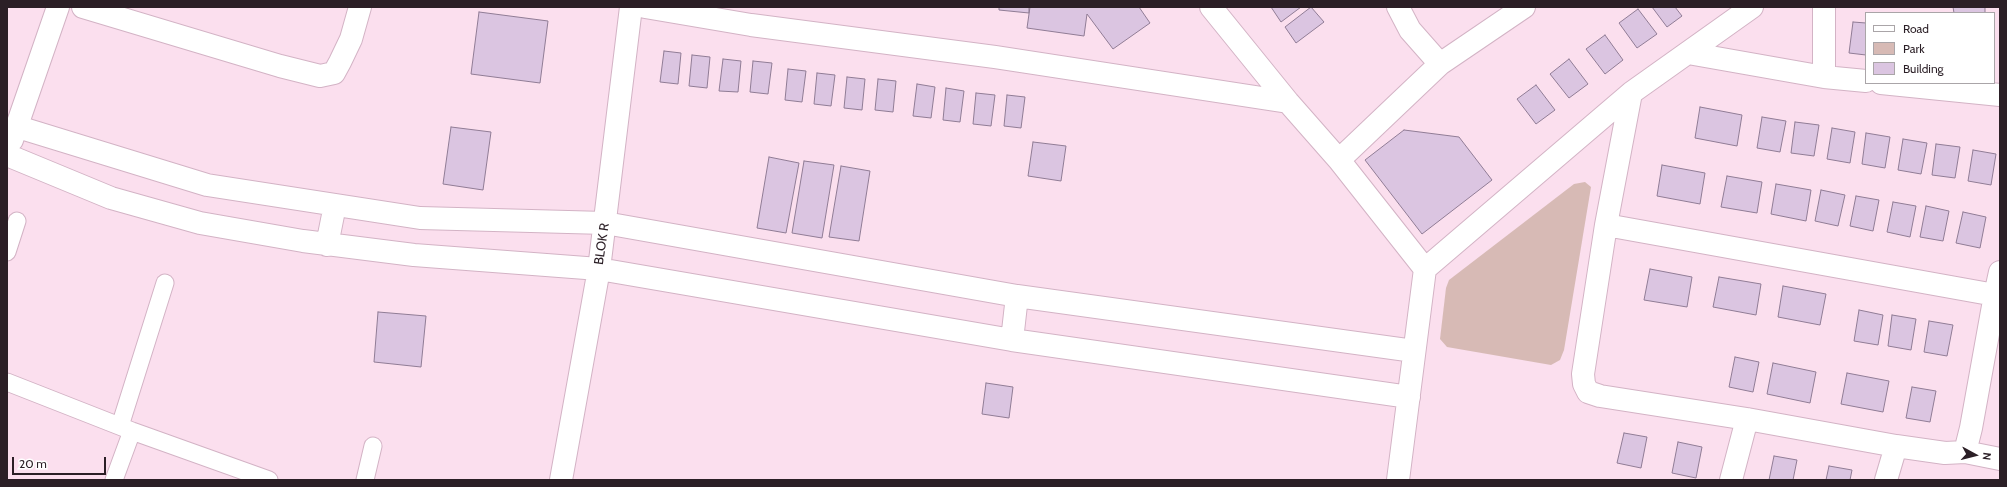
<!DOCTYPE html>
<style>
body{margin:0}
#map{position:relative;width:2007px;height:487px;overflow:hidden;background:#fbdfee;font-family:Cabin,sans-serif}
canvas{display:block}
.frame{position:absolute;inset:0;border:8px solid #2b1f26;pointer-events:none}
.legend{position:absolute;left:1865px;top:12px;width:130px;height:72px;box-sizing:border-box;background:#fff;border:1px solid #aaa5a8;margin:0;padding:5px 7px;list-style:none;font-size:12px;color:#2b1f26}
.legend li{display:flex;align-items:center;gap:8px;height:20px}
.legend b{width:20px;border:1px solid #aaa5a8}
.north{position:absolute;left:1955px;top:435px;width:40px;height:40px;-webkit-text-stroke:3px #fff;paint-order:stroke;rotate:97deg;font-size:11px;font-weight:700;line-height:16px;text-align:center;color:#2b1f26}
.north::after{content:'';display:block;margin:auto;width:14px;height:18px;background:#2b1f26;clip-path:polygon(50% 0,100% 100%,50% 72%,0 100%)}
.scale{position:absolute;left:12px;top:457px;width:94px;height:18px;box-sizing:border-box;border:2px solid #2b1f26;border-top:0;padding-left:5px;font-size:12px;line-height:14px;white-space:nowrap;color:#2b1f26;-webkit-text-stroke:3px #fff;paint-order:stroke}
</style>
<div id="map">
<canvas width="2007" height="487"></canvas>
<div class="frame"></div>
<ul class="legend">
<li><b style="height:5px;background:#fff"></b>Road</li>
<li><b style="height:11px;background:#d7bab5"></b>Park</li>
<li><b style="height:11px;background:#dbc5e1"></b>Building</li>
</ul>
<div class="north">N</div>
<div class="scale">20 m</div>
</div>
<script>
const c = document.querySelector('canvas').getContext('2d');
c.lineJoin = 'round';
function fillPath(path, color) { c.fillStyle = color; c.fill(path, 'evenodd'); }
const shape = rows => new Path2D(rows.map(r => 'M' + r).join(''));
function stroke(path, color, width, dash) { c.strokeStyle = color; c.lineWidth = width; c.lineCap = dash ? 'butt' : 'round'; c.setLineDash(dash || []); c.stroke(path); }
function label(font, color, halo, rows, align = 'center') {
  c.font = font + ' Cabin,sans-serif'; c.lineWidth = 3; c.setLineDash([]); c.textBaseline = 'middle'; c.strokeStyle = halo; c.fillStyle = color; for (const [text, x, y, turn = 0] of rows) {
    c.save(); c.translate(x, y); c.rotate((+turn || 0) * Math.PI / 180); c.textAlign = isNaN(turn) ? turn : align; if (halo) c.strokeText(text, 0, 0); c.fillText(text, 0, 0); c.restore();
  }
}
fillPath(shape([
 [1585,182,1591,187,1564,350,1560,360,1551,365,1447,347,1440,339,1446,288,1449,280,1574,184]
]), '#d7bab5');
const building = shape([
 [999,7,1029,7,1029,13,999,10,999,7],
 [1030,7,1139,7,1150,23,1113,49,1087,14,1084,36,1027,28,1030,7],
 [1271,7,1301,7,1281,22,1271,7],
 [1311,7,1324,22,1296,43,1285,27,1311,7],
 [1652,7,1675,7,1682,16,1667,27,1652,7],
 [1953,7,1985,7,1985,13,1954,13,1953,7],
 [1638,9,1657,34,1637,48,1619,23,1638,9],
 [479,12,548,21,540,83,471,74,479,12],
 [1853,22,1866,23,1866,55,1849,53,1853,22],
 [1605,35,1623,60,1605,74,1586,49,1605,35],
 [664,51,681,53,678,84,660,82,664,51],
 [692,55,710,57,707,88,689,86,692,55],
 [723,59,741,61,738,92,719,91,723,59],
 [1569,59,1588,84,1569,98,1550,74,1569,59],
 [753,61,772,63,768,94,750,92,753,61],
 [788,69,806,71,802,102,785,100,788,69],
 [817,73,835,75,831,106,814,104,817,73],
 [847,77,865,79,862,110,844,108,847,77],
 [878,79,896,81,893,112,875,110,878,79],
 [917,84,935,87,931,118,913,116,917,84],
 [1536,85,1555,110,1536,124,1517,99,1536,85],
 [946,88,964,91,960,122,943,120,946,88],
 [976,93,995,95,991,126,973,124,976,93],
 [1007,95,1025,97,1021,128,1004,126,1007,95],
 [1700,107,1742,115,1737,146,1695,138,1700,107],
 [1762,117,1786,121,1780,152,1757,148,1762,117],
 [1795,122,1819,125,1814,156,1791,153,1795,122],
 [451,127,491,132,483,190,443,184,451,127],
 [1832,128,1855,132,1850,163,1827,159,1832,128],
 [1404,130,1459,137,1492,180,1422,234,1365,160,1404,130],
 [1866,133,1890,137,1885,168,1862,164,1866,133],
 [1903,139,1927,143,1921,174,1898,170,1903,139],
 [1033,142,1066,146,1061,181,1028,176,1033,142],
 [1936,144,1960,147,1955,178,1932,175,1936,144],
 [1973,150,1996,154,1991,185,1968,181,1973,150],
 [769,157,799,163,786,233,757,228,769,157],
 [804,161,834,165,822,238,792,233,804,161],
 [1662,165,1705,173,1700,204,1657,196,1662,165],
 [841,166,870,171,859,241,829,237,841,166],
 [1727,176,1762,182,1757,213,1721,207,1727,176],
 [1776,184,1811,190,1806,221,1771,214,1776,184],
 [1821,190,1845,195,1838,226,1815,221,1821,190],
 [1856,196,1879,200,1873,231,1850,226,1856,196],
 [1893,202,1916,206,1910,237,1887,232,1893,202],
 [1926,206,1949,211,1943,241,1920,237,1926,206],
 [1963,212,1986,217,1980,248,1956,243,1963,212],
 [1650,269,1692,277,1687,307,1644,300,1650,269],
 [1719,277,1761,284,1756,315,1713,307,1719,277],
 [1783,286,1826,294,1820,325,1778,317,1783,286],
 [1859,310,1883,315,1878,345,1854,341,1859,310],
 [378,312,426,316,421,367,374,362,378,312],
 [1892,315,1916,319,1911,350,1888,346,1892,315],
 [1929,321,1953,325,1947,356,1924,352,1929,321],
 [1735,357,1759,362,1753,392,1729,387,1735,357],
 [1773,363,1816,372,1810,403,1767,394,1773,363],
 [1847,373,1889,381,1883,412,1841,404,1847,373],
 [986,383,1013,387,1009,418,982,414,986,383],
 [1912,387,1936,391,1930,422,1906,418,1912,387],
 [1624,433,1647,437,1641,468,1617,463,1624,433],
 [1678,442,1702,447,1696,478,1672,473,1678,442],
 [1774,456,1797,460,1793,480,1769,480,1774,456],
 [1829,466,1852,470,1850,480,1826,480,1829,466]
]);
fillPath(building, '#dbc5e1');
stroke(building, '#907c95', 1);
const service = shape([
 [7,252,17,221],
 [7,382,132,431,269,480],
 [120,426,165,283],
 [114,480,132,431],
 [365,480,373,446]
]);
const minor = shape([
 [83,7,280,66,320,76,334,73,340,62,351,39,360,7],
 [645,7,751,25,995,57,1288,102],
 [1211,7,1288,102,1339,160,1425,269],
 [1398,7,1410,30,1440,64],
 [1688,53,1824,77,1866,81],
 [1824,77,1824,7],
 [1881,83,2000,95],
 [18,127,207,185,420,218,605,223,1017,296,1414,351],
 [12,140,58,7],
 [7,155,111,198,200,223,303,241,414,255,599,269,1012,340,1409,397],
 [1339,160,1440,64,1524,7],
 [1606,225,1995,295,1971,428,1965,452,1945,453,1896,446,1747,419,1600,396,1588,392,1584,384,1583,374,1606,225],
 [1606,225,1631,93,1752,7],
 [327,245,335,205],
 [1995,295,2000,272],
 [1012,340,1017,296],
 [1965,452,2000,459],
 [561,480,599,269,631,7],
 [1398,480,1425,269,1631,93],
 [1731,480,1747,419],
 [1886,480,1896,446]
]);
stroke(service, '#d3b3c5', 19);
stroke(minor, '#d3b3c5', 24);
stroke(service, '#fff', 17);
stroke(minor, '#fff', 22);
label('13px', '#2b1f26', '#fff', [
 ["BLOK R",602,244,-82]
]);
</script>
